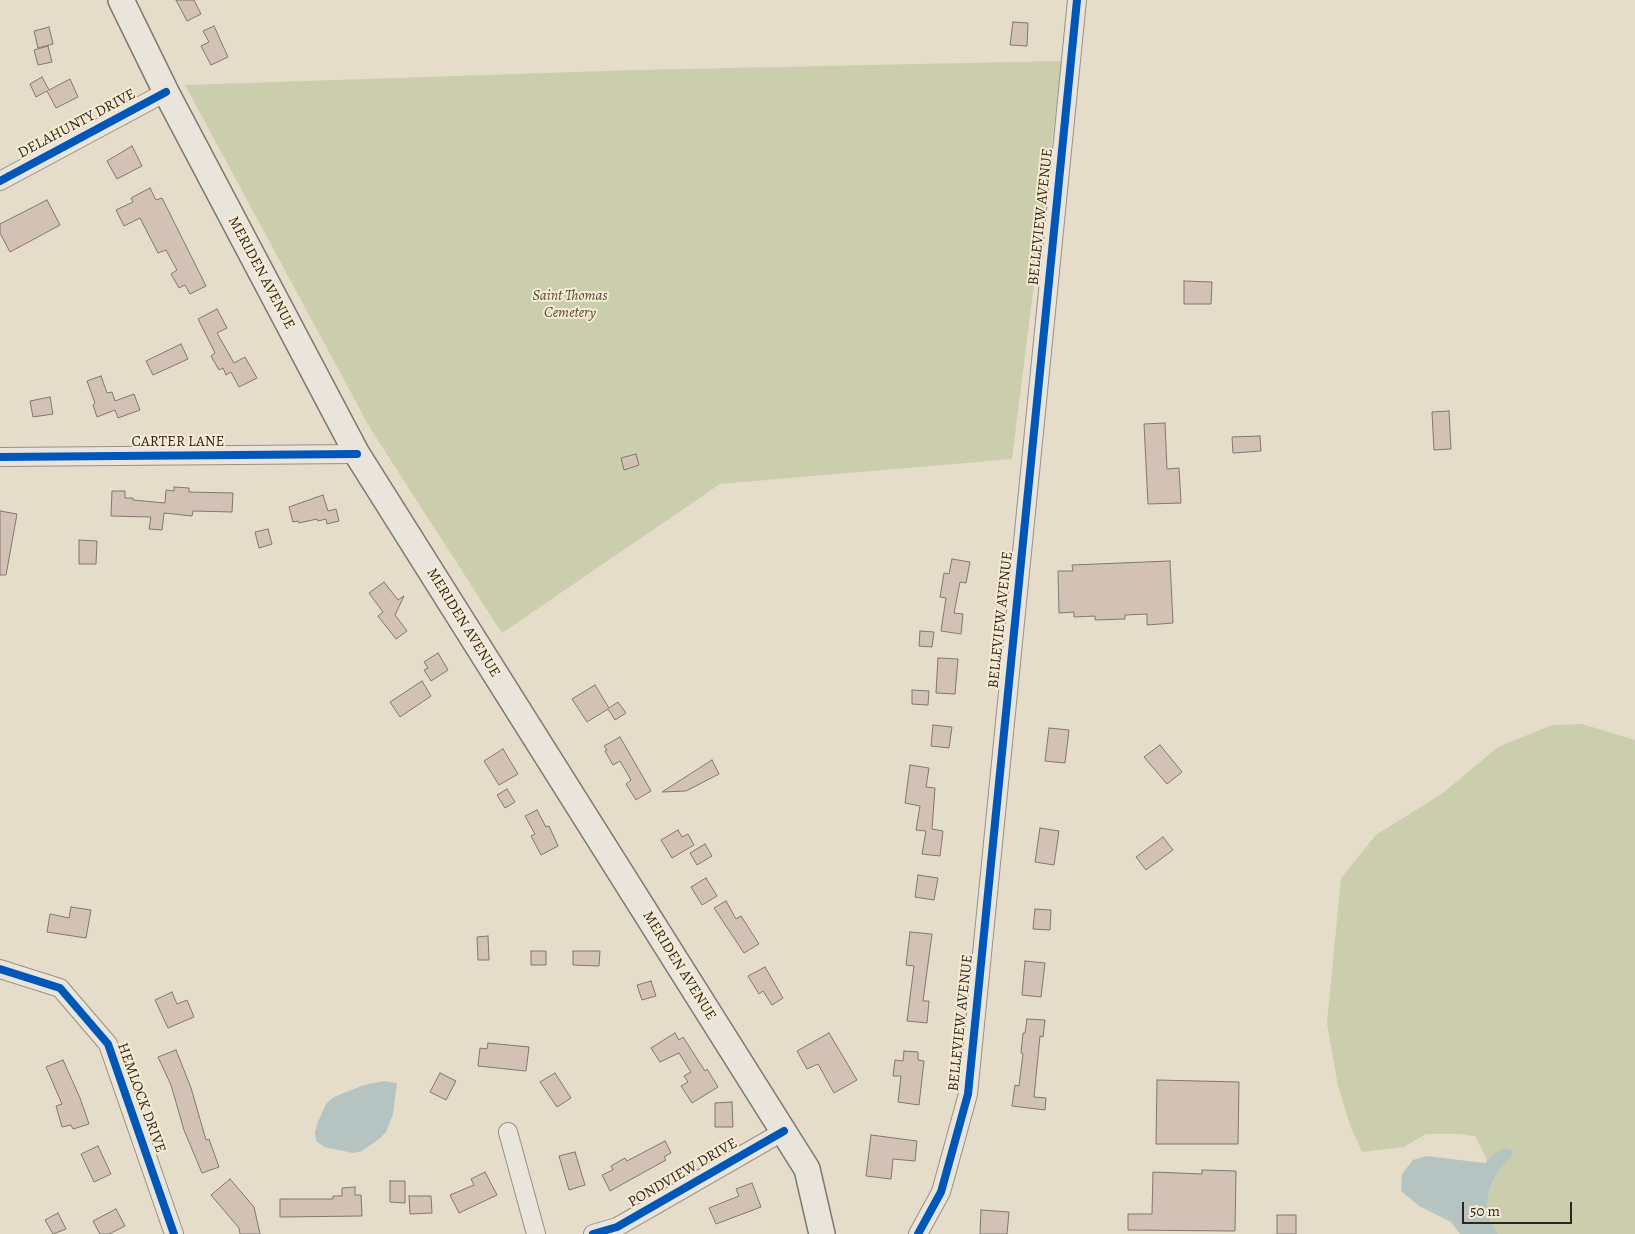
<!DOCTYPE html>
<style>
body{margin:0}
#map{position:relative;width:1635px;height:1234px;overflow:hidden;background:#e5dcc9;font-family:Alegreya,serif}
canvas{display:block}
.scale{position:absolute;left:1462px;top:1202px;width:110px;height:22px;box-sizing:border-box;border:2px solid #30251d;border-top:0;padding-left:6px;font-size:15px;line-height:18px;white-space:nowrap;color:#30251d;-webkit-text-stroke:4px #f7ebd3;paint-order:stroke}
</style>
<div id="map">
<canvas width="1635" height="1234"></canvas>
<div class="scale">50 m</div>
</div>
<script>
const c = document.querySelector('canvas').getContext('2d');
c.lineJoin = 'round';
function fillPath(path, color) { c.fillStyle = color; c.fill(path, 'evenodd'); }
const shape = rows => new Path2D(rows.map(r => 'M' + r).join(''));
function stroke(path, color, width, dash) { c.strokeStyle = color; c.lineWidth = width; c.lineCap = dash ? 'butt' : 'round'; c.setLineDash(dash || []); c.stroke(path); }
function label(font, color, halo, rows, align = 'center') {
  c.font = font + ' Alegreya,serif'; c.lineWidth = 4; c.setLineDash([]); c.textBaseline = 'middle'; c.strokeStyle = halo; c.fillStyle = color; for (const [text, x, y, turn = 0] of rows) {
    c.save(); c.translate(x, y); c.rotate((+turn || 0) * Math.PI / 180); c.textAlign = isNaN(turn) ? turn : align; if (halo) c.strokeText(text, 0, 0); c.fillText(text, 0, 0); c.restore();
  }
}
fillPath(shape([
 [1062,61,1012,459,720,484,502,633,370,428,185,85,635,70],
 [1582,724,1635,740,1635,1234,1498,1234,1492,1225,1487,1203,1491,1185,1497,1173,1511,1155,1493,1154,1488,1161,1475,1136,1459,1134,1426,1134,1404,1147,1362,1152,1350,1125,1338,1086,1327,1023,1341,878,1376,835,1443,793,1498,747,1552,725]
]), '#cbceac');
fillPath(shape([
 [384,1081,397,1083,393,1114,386,1132,379,1139,362,1151,353,1153,324,1147,316,1141,315,1132,318,1122,326,1104,334,1097,364,1085],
 [1504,1148,1512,1150,1512,1155,1497,1173,1491,1185,1487,1203,1492,1225,1498,1234,1460,1234,1451,1222,1419,1206,1401,1191,1402,1174,1413,1160,1426,1156,1485,1163,1493,1154]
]), '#b5c4c1');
const building = shape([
 [176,0,194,0,201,14,187,21,176,0],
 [1013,22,1028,23,1027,46,1010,45,1013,22],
 [214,26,228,57,211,65,201,46,209,42,203,31,214,26],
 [49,27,53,44,38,48,34,31,49,27],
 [48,46,52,62,38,65,34,50,48,46],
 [42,77,49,90,70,79,78,97,56,108,47,91,36,97,30,84,42,77],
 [132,146,142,166,117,179,107,161,132,146],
 [150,188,156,200,162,198,206,286,190,294,185,285,179,288,171,274,177,270,166,250,158,253,140,218,124,226,116,210,133,202,131,198,150,188],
 [47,200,60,225,10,252,0,233,0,224,47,200],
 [1184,281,1212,282,1211,304,1184,304,1184,281],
 [217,309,227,328,217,333,234,363,245,357,257,378,239,387,231,372,226,375,223,368,219,370,211,356,215,353,198,319,217,309],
 [181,344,188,359,153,375,146,361,181,344],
 [101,376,107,393,112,392,115,401,134,394,140,410,118,418,115,410,97,417,93,405,95,403,87,381,101,376],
 [50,397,53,414,33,417,30,401,50,397],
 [1449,411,1451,449,1434,450,1432,412,1449,411],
 [1165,423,1167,469,1179,468,1181,503,1148,504,1144,424,1165,423],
 [1260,436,1261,451,1233,453,1232,437,1260,436],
 [636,454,639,465,624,470,621,458,636,454],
 [174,487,189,488,189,492,233,493,232,512,193,511,192,516,164,513,162,530,149,529,151,517,111,516,112,491,125,491,125,498,133,498,133,500,165,503,166,490,174,491,174,487],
 [323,495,328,511,336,509,339,521,327,524,326,519,318,521,317,519,299,523,298,521,293,522,289,507,323,495],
 [0,511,17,514,6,575,0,575,0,511],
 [268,529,272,544,259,548,255,532,268,529],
 [79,540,97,541,96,564,79,564,79,540],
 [952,559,970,562,966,583,960,582,954,613,963,614,961,634,941,631,946,598,940,597,944,573,949,574,952,559],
 [1170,561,1173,623,1147,625,1147,614,1125,615,1125,619,1095,620,1095,616,1074,617,1074,612,1059,613,1058,571,1073,571,1072,565,1170,561],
 [384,582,398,600,404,596,395,615,407,631,396,639,378,616,383,612,369,593,384,582],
 [920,631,934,632,932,647,919,646,920,631],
 [438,653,448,670,431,681,424,670,428,668,424,662,438,653],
 [938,658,958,659,955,694,936,693,938,658],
 [422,681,431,696,400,717,390,702,422,681],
 [595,685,609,708,618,702,626,713,615,720,608,709,587,722,572,699,595,685],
 [912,690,929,691,928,705,912,704,912,690],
 [933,725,952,727,949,748,931,746,933,725],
 [1049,728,1069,730,1065,763,1045,761,1049,728],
 [620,737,651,791,636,800,626,784,631,780,620,761,613,765,605,751,607,750,604,746,620,737],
 [1160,745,1182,772,1167,784,1144,757,1160,745],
 [503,749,518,774,499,785,484,761,503,749],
 [712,760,719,774,686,791,662,792,712,760],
 [910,765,929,768,926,787,935,788,932,829,943,831,940,856,922,854,926,831,916,830,920,806,905,803,910,765],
 [507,789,515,802,505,808,497,795,507,789],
 [537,810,546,827,549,826,558,846,541,855,531,836,535,834,525,816,537,810],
 [1040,828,1059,831,1054,865,1035,862,1040,828],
 [678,830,682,837,688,834,694,845,672,858,661,840,678,830],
 [1163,837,1173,850,1146,870,1136,857,1163,837],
 [705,844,712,856,697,865,690,853,705,844],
 [918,875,938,878,934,900,915,897,918,875],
 [706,878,717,896,702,905,691,887,706,878],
 [726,901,736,919,741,916,759,944,744,953,714,908,726,901],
 [71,907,91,910,86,938,47,932,50,914,69,918,71,907],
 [1035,909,1051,910,1050,930,1033,929,1035,909],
 [910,932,932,934,923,1001,929,1001,927,1023,907,1021,914,966,906,965,910,932],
 [488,936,489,960,478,960,477,937,488,936],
 [531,951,546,951,546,965,531,965,531,951],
 [573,951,600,951,599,966,573,965,573,951],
 [1025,961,1045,963,1041,997,1022,995,1025,961],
 [765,967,783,998,772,1005,763,991,759,994,748,976,765,967],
 [651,981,656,996,642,1000,637,985,651,981],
 [172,992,177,1004,187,1000,194,1017,168,1028,155,1000,172,992],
 [1027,1019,1045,1020,1043,1037,1040,1036,1034,1097,1046,1098,1045,1110,1012,1106,1015,1085,1019,1086,1023,1054,1021,1053,1023,1033,1025,1033,1027,1019],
 [675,1033,679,1040,683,1037,705,1071,707,1069,718,1087,692,1103,681,1086,688,1082,684,1076,691,1072,679,1053,660,1062,651,1048,675,1033],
 [829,1033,857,1080,834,1093,818,1064,807,1069,797,1051,829,1033],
 [488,1043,529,1047,526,1071,478,1066,480,1048,487,1049,488,1043],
 [176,1050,191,1088,206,1140,209,1139,219,1167,202,1173,184,1130,171,1085,158,1057,176,1050],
 [904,1051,918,1052,918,1060,924,1061,919,1105,898,1102,901,1076,893,1076,895,1060,903,1061,904,1051],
 [63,1060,80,1098,89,1124,73,1129,71,1125,62,1127,56,1106,62,1104,46,1067,63,1060],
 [440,1073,456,1081,446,1100,430,1092,440,1073],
 [555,1073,571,1098,557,1107,540,1082,555,1073],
 [1157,1080,1239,1082,1238,1144,1156,1144,1157,1080],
 [732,1102,733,1127,715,1127,715,1103,732,1102],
 [871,1135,917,1141,915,1161,893,1159,891,1179,866,1176,871,1135],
 [665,1141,671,1153,664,1157,666,1160,610,1191,602,1175,613,1170,611,1166,625,1158,627,1161,665,1141],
 [98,1146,111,1174,94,1182,81,1154,98,1146],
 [575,1152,585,1185,569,1190,559,1156,575,1152],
 [1202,1170,1236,1171,1235,1231,1128,1230,1128,1214,1152,1214,1153,1172,1202,1174,1202,1170],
 [485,1172,497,1195,459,1213,450,1195,474,1185,471,1179,485,1172],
 [230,1179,254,1207,260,1234,240,1234,239,1228,211,1195,230,1179],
 [390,1181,405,1181,405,1203,390,1202,390,1181],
 [752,1183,761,1207,716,1224,709,1208,739,1196,736,1189,752,1183],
 [355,1187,355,1195,361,1195,362,1216,280,1217,280,1199,333,1199,333,1196,342,1196,342,1188,355,1187],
 [409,1196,431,1196,432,1213,410,1214,409,1196],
 [116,1209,125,1226,109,1234,100,1234,93,1221,116,1209],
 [981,1210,1009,1212,1007,1234,980,1234,981,1210],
 [58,1213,66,1229,53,1234,45,1220,58,1213],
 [1277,1215,1296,1215,1296,1234,1277,1234,1277,1215]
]);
fillPath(building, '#d3c1b6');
stroke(building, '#7e786e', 1);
const street = shape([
 [0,181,166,92],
 [0,457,357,454],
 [0,969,60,988,108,1044,174,1234],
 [508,1132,536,1234],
 [593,1234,617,1227,784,1131],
 [918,1234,941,1192,968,1094,1077,0]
]);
const secondary = shape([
 [121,0,166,92,357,454,807,1169,822,1234]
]);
stroke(street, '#979185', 20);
stroke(secondary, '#7e786e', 28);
stroke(street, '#eae5dc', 18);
stroke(secondary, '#eae5dc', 25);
stroke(shape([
 [0,181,166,92],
 [0,457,357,454],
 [0,969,60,988,108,1044,174,1234],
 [593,1234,617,1227,784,1131],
 [918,1234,941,1192,968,1094,1077,0]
]), '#0057b8', 8);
label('15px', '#30251d', '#f7ebd3', [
 ["DELAHUNTY DRIVE",77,124,-28],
 ["BELLEVIEW AVENUE",1041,217,-84],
 ["MERIDEN AVENUE",261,273,62],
 ["CARTER LANE",178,442],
 ["BELLEVIEW AVENUE",1001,620,-84],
 ["MERIDEN AVENUE",463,623,58],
 ["MERIDEN AVENUE",679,966,58],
 ["BELLEVIEW AVENUE",961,1023,-84],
 ["HEMLOCK DRIVE",141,1098,70],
 ["PONDVIEW DRIVE",683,1173,-30]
]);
label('italic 15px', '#514c3b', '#f7ebd3', [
 ["Saint Thomas",570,296],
 ["Cemetery",570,313]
]);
</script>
